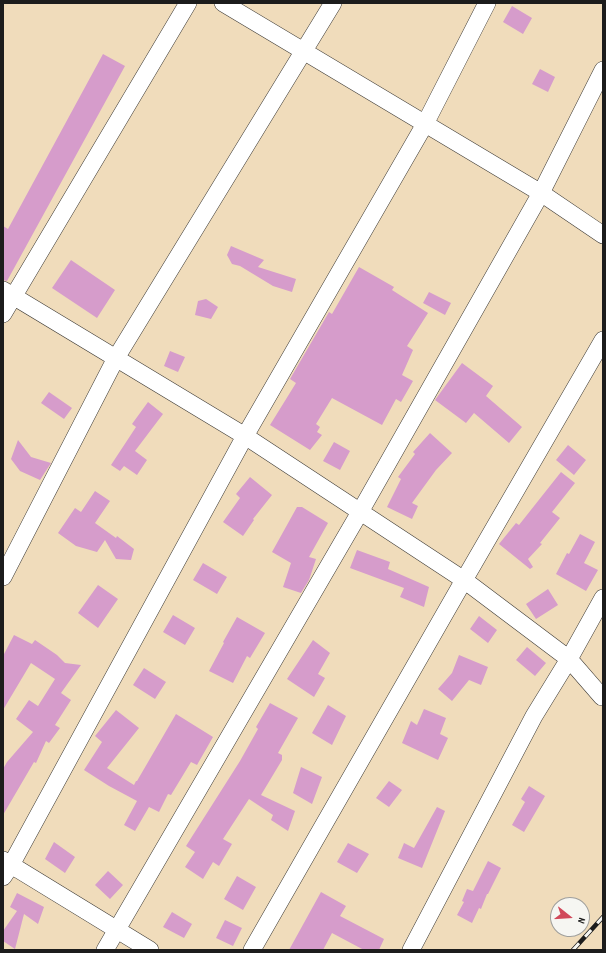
<!DOCTYPE html>
<style>
body{margin:0}
#map{position:relative;width:606px;height:953px;overflow:hidden;background:#f0dcbb;font-family:Dekko,sans-serif}
canvas{display:block}
.frame{position:absolute;inset:0;border:4px solid #1c1c1c;pointer-events:none}
.north{position:absolute;left:550px;top:897px;width:40px;height:40px;box-sizing:border-box;background:#f6f6f2;border:1px solid #9f9f9c;border-radius:50%;rotate:107deg;font-size:11px;font-weight:700;line-height:16px;text-align:center;color:#1c1c1c}
.north::after{content:'';display:block;margin:auto;width:14px;height:18px;background:#d1495b;clip-path:polygon(50% 0,100% 100%,50% 72%,0 100%)}
</style>
<div id="map">
<canvas width="606" height="953"></canvas>
<div class="frame"></div>
<div class="north">N</div>
</div>
<script>
const c = document.querySelector('canvas').getContext('2d');
c.lineJoin = 'round';
function fillPath(path, color) { c.fillStyle = color; c.fill(path, 'evenodd'); }
const shape = rows => new Path2D(rows.map(r => 'M' + r).join(''));
function stroke(path, color, width, dash) { c.strokeStyle = color; c.lineWidth = width; c.lineCap = dash ? 'butt' : 'round'; c.setLineDash(dash || []); c.stroke(path); }
fillPath(shape([
 [512,6,532,18,523,34,503,22],
 [103,54,125,66,7,281,3,280,3,226,8,229],
 [540,69,555,77,548,92,532,84],
 [231,246,264,260,258,267,296,279,292,292,273,286,240,266,232,264,227,255],
 [71,260,115,290,97,318,52,288],
 [359,267,394,287,392,290,428,313,407,346,413,350,402,375,413,381,401,402,396,399,382,425,332,398,316,424,320,427,317,432,322,435,310,450,270,425,296,383,290,379,329,312,332,314],
 [429,292,451,303,445,315,423,303],
 [206,299,218,307,211,319,195,315,198,301],
 [170,351,185,357,178,372,164,366],
 [462,363,493,386,486,396,522,427,509,443,474,413,466,423,435,400],
 [49,392,72,408,64,419,41,403],
 [148,402,163,414,135,451,147,460,137,475,124,466,120,471,111,465,136,427,132,424],
 [430,433,452,453,436,470,412,503,418,506,412,519,387,507,401,479,398,477,415,454,413,452],
 [18,440,31,457,51,463,40,480,20,471,11,459],
 [334,442,350,451,340,470,323,461],
 [568,445,586,460,574,475,556,460],
 [561,472,575,483,552,512,560,518,540,543,542,544,528,559,533,567,530,569,499,544,516,523,519,525],
 [250,477,272,495,253,519,254,520,243,536,223,522,240,498,236,494],
 [95,491,110,501,95,523,116,538,117,536,134,549,131,560,116,559,105,540,97,552,76,546,58,533,75,508,81,512],
 [297,507,302,507,328,523,309,557,316,559,309,580,301,593,283,587,291,563,272,552],
 [580,534,595,542,584,563,598,570,586,591,556,574,567,553,569,554],
 [357,550,390,562,388,569,429,587,424,607,400,597,404,588,350,568],
 [203,563,227,577,217,594,193,580],
 [98,585,118,599,98,628,78,613],
 [548,589,558,605,536,619,526,604],
 [173,615,195,628,185,645,163,632],
 [479,616,497,630,488,643,470,629],
 [237,617,265,633,250,658,247,656,233,683,209,671,224,643,223,642],
 [14,635,32,644,35,640,57,655,65,663,81,665,61,693,71,700,55,725,60,728,49,743,46,741,36,763,34,762,3,815,3,769,7,762,33,732,16,719,29,700,38,706,55,679,31,663,3,710,3,656],
 [313,640,330,653,318,674,325,678,314,697,287,679],
 [527,647,546,663,535,676,516,660],
 [459,655,488,667,481,685,469,680,452,701,438,689,452,673],
 [144,668,166,682,155,699,133,685],
 [270,703,298,718,278,753,282,755,282,760,261,795,295,811,288,831,271,820,273,815,249,799,223,839,232,844,219,866,213,862,203,879,185,867,195,852,186,846,240,761,258,729,256,727],
 [328,705,346,716,332,745,312,733],
 [424,709,446,718,440,734,448,738,438,760,402,743,411,721,417,725],
 [116,710,139,728,107,768,134,785,136,781,137,781,176,714,213,737,197,765,191,762,171,795,168,794,159,812,149,807,135,831,124,825,137,801,109,786,84,770,102,742,95,736],
 [301,767,322,777,312,804,293,793],
 [389,781,402,790,389,807,376,798],
 [529,786,545,796,524,832,512,825,525,802,521,799],
 [437,807,445,811,422,868,398,858,404,843,414,848],
 [54,842,75,857,65,873,45,859],
 [348,843,369,854,357,873,337,862],
 [488,861,501,868,488,894,487,894,481,909,479,908,472,923,457,915,464,902,462,901,467,889,473,891],
 [108,871,123,885,110,899,95,885],
 [237,876,256,887,243,910,224,899],
 [321,892,346,906,340,916,384,939,379,950,364,950,332,933,323,950,289,950],
 [17,893,44,907,38,924,24,914,15,949,3,941,3,931,17,911,10,907],
 [172,912,192,924,184,938,163,927],
 [225,920,242,928,233,946,216,938]
]), '#d69ccb');
const minor = shape([
 [223,3,541,193,603,235],
 [3,290,245,436,464,580,569,659,602,697],
 [3,314,188,3],
 [3,577,116,358,333,3],
 [3,860,150,950],
 [3,877,11,865,245,436,425,124,487,3],
 [105,950,360,512,541,193,603,70],
 [252,950,464,580,603,340],
 [411,950,534,716,569,659,603,598]
]);
stroke(minor, '#3c3934', 18);
stroke(minor, '#fff', 17);
const rail = shape([
 [573,950,603,917]
]);
stroke(rail, '#1c1c1c', 4.5);
stroke(rail, '#f6f6f2', 3, [9]);
</script>
